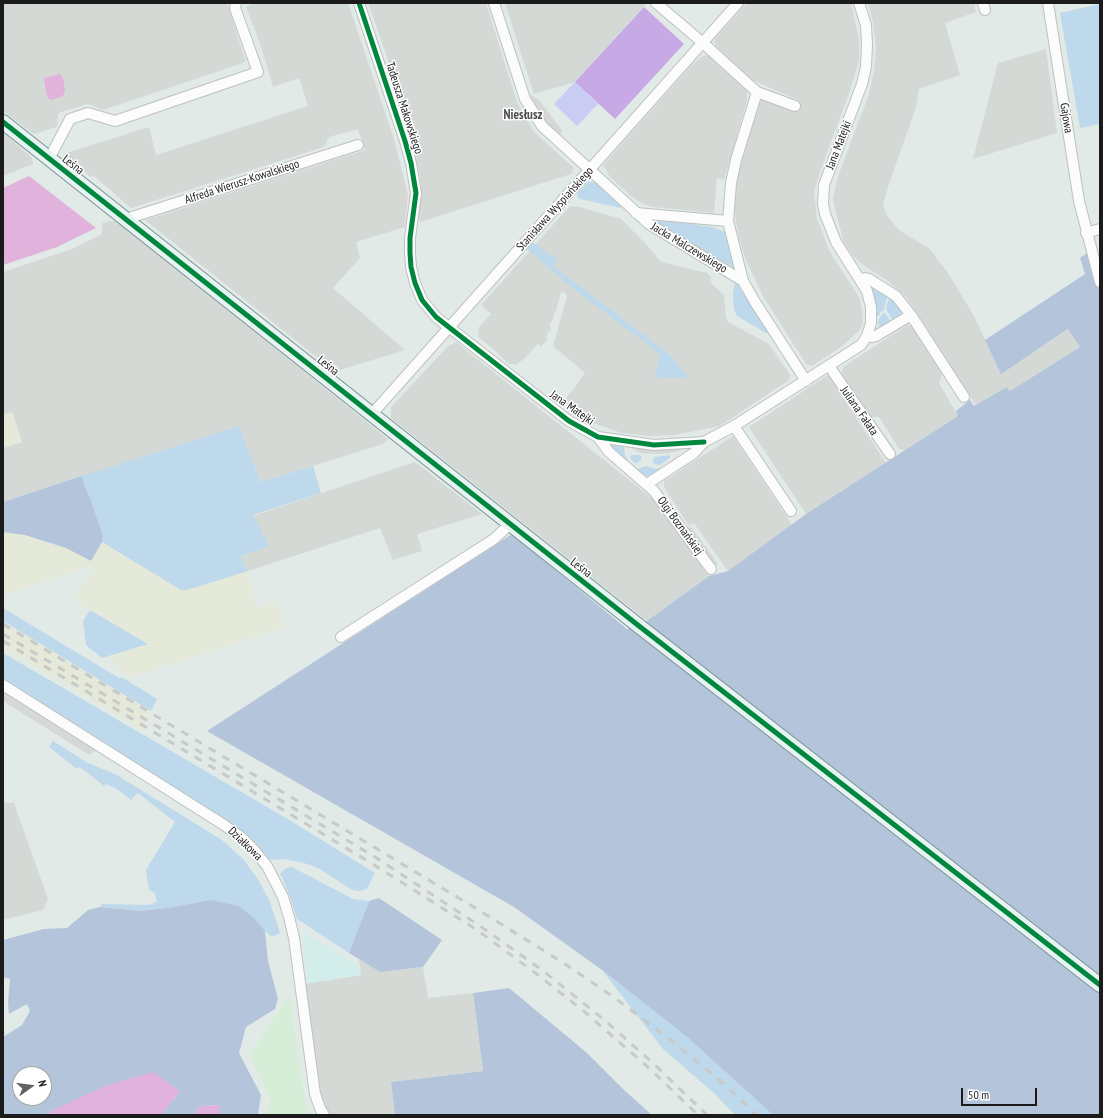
<!DOCTYPE html>
<meta charset="utf-8">
<style>
body{margin:0}
#map{position:relative;width:1103px;height:1118px;overflow:hidden;background:#e2eae7;font-family:"PT Sans Narrow",sans-serif}
canvas{display:block}
.frame{position:absolute;inset:0;border:4px solid #1b1b1b;pointer-events:none}
.north{position:absolute;left:12px;top:1066px;width:40px;height:40px;box-sizing:border-box;background:#fff;border:1px solid #a4a4a4;border-radius:50%;rotate:76deg;font-size:11px;font-weight:700;line-height:16px;text-align:center;color:#1b1b1b}
.north::after{content:'';display:block;margin:auto;width:14px;height:18px;background:#616362;clip-path:polygon(50% 0,100% 100%,50% 72%,0 100%)}
.scale{position:absolute;left:961px;top:1088px;width:76px;height:18px;box-sizing:border-box;border:2px solid #1b1b1b;border-top:0;padding-left:5px;font-size:12px;line-height:14px;white-space:nowrap;color:#1b1b1b;-webkit-text-stroke:3px #fff;paint-order:stroke}
</style>
<div id="map">
<canvas width="1103" height="1118"></canvas>
<div class="frame"></div>
<div class="north">N</div>
<div class="scale">50 m</div>
</div>
<script>
const c = document.querySelector('canvas').getContext('2d');
c.lineJoin = 'round';
function fillPath(path, color) { c.fillStyle = color; c.fill(path, 'evenodd'); }
const shape = rows => new Path2D(rows.map(r => 'M' + r).join(''));
function stroke(path, color, width, dash) { c.strokeStyle = color; c.lineWidth = width; c.lineCap = dash ? 'butt' : 'round'; c.setLineDash(dash || []); c.stroke(path); }
function label(font, color, halo, rows, align = 'center') {
  c.font = font + ' "PT Sans Narrow",sans-serif'; c.lineWidth = 3; c.setLineDash([]); c.textBaseline = 'middle'; c.strokeStyle = halo; c.fillStyle = color; for (const [text, x, y, turn = 0] of rows) {
    c.save(); c.translate(x, y); c.rotate((+turn || 0) * Math.PI / 180); c.textAlign = isNaN(turn) ? turn : align; if (halo) c.strokeText(text, 0, 0); c.fillText(text, 0, 0); c.restore();
  }
}
fillPath(shape([
 [3,3,227,3,246,62,103,110,88,104,58,113,57,127,34,134,3,111],
 [253,3,348,3,394,139,408,195,405,227,356,242,360,258,333,288,405,350,340,370,336,364,329,367,145,220,365,150,358,129,329,137,324,147,131,208,94,176,91,177,63,154,149,127,156,155,308,106,299,78,273,87,261,46,246,7],
 [368,3,486,3,517,102,534,132,574,168,571,174,420,222,418,216,420,191,422,190,412,134,394,77],
 [505,3,647,3,575,82,534,94],
 [747,3,851,3,859,39,859,60,850,91,821,169,814,192,817,218,830,252,859,297,862,309,863,324,859,331,841,347,812,366,806,364,763,296,746,260,739,239,734,209,738,175,758,104,762,98,793,112,798,100,752,80,716,46,714,40],
 [868,3,974,3,976,12,945,23,960,75,919,89,916,107,889,184,883,205,888,217,899,230,930,249,950,276,974,316,1001,373,1069,329,1080,347,1010,391,1007,387,976,405,922,321,907,298,888,281,863,265,853,256,844,243,835,209,833,198,837,179,869,94,874,71,876,48,873,22],
 [1046,49,1057,133,973,159,998,63],
 [707,55,747,91,747,101,724,180,717,178,714,213,653,207,645,205,632,197,610,177,603,165,690,67,701,57],
 [3,132,32,158,33,164,3,176],
 [570,206,580,207,621,219,647,245,661,262,707,273,711,277,710,282,724,295,726,318,728,322,769,344,790,375,789,380,720,426,674,435,650,436,622,433,590,422,562,404,585,373,553,346,567,296,564,292,561,292,556,311,553,316,553,320,550,323,551,330,547,333,547,340,541,347,538,344,524,359,515,365,514,364,509,364,491,347,478,337,479,327,491,314,481,305],
 [116,220,388,439,383,444,261,482,239,426,3,502,3,448,22,442,12,412,3,415,3,272,72,249,102,234,102,223],
 [907,325,913,326,943,371,939,383,958,416,904,451,903,449,900,450,879,417,870,417,842,374,843,367],
 [456,342,653,499,709,576,647,621,391,418,391,407,447,347],
 [828,375,886,463,806,514,749,427],
 [733,436,792,525,728,571,694,523,689,526,664,487,664,481],
 [415,462,482,514,417,534,422,551,393,560,380,528,248,571,243,563,241,556,269,546,253,516],
 [3,803,14,803,48,899,43,910,3,920],
 [359,959,380,972,423,967,428,998,473,993,483,1071,391,1082,395,1115,329,1115,319,1092,304,984,361,975]
]), '#d4d9d6');
fillPath(shape([
 [288,997,290,997,306,1108,311,1115,264,1115,271,1104,270,1098,250,1055]
]), '#d6eed8');
fillPath(shape([
 [12,412,22,442,3,448,3,415],
 [3,532,25,535,66,548,91,561,102,542,181,590,187,590,248,571,257,608,275,601,285,627,130,677,110,658,102,658,147,644,74,600,96,564,3,595],
 [3,621,151,711,142,730,3,647]
]), '#e4e9da');
fillPath(shape([
 [303,932,360,967,361,975,307,983]
]), '#d3edeb');
fillPath(shape([
 [1100,4,1100,124,1080,128,1060,13],
 [588,182,595,182,621,206,621,208,580,199,577,196,577,193],
 [650,218,712,227,725,232,730,237,736,269,651,220],
 [532,242,558,260,553,266,670,355,687,376,683,378,667,378,655,377,660,354,576,291,526,248],
 [735,281,769,333,766,333,737,316,734,309,733,294],
 [871,285,888,295,883,311,880,312,879,316,876,316,870,286],
 [889,297,900,309,901,312,899,317,893,321,886,309],
 [885,313,891,322,880,329,878,321,882,314],
 [239,426,261,482,313,466,321,493,253,515,269,546,241,556,243,563,248,571,187,590,181,590,102,542,103,535,90,498,85,487,82,476],
 [613,445,624,447,625,455,631,466,610,448,610,446],
 [631,455,640,455,642,458,638,463,634,463,630,457],
 [670,455,670,458,660,465,655,464,653,462,653,460,655,457],
 [646,466,655,469,659,468,660,470,654,474,647,476,636,470],
 [3,608,119,678,123,678,157,699,151,711,3,621],
 [90,610,148,644,102,658,86,645,83,621],
 [3,653,291,821,375,873,367,889,360,891,352,890,318,868,304,863,284,859,275,860,268,859,265,856,254,843,235,826,3,679],
 [53,741,88,763,115,774,222,840,244,860,259,881,270,902,280,933,272,937,265,931,255,919,174,907,141,911,100,907,102,904,149,905,157,902,155,893,149,890,146,870,175,822,138,793,131,800,117,789,106,784,104,786,80,767,77,769,49,747],
 [292,867,353,899,369,901,349,953,297,919,289,894,282,877,280,874,286,868],
 [602,970,687,1037,773,1115,735,1115,714,1093,663,1049]
]), '#bdd9eb');
fillPath(shape([
 [1087,253,1100,284,1100,1115,773,1115,687,1037,602,970,514,907,207,731,512,534,627,629,647,621,709,576,728,571,806,514,958,416,956,411,970,400,974,406,1007,387,1010,391,1080,347,1068,329,1001,374,985,340,1085,274,1080,258],
 [82,476,85,487,90,498,103,535,102,542,91,561,66,548,25,535,3,532,3,502],
 [379,898,442,940,423,967,380,972,349,953,369,901],
 [211,900,239,906,255,919,265,931,268,961,278,999,275,1009,246,1027,239,1053,261,1095,258,1115,218,1115,220,1105,200,1106,193,1115,161,1115,180,1091,51,1111,48,1115,3,1115,3,1037,22,1025,30,1011,27,1004,9,1014,8,1002,10,979,3,977,3,940,44,929,67,928,88,910,100,907,141,911,174,907],
 [20,1074,44,1074,44,1098,20,1098],
 [509,988,587,1053,623,1089,652,1115,395,1115,391,1082,483,1071,473,993]
]), '#b4c5db');
fillPath(shape([
 [575,82,598,104,577,126,554,104]
]), '#c9cdf4');
fillPath(shape([
 [644,7,684,44,615,119,575,82]
]), '#c7a9e6');
fillPath(shape([
 [530,94,540,101,563,132,557,137,539,113],
 [685,447,680,451,662,454,639,453,631,448,655,450],
 [685,527,692,528,718,564,714,568],
 [3,692,96,751,89,755,3,701]
]), '#d5d8d7');
fillPath(shape([
 [60,74,63,78,65,90,63,96,52,100,49,99,46,93,44,78],
 [29,176,96,228,57,247,3,265,3,188],
 [153,1072,180,1091,161,1115,48,1115,51,1111,105,1086],
 [221,1105,218,1115,193,1115,200,1106]
]), '#e1b2db');
const street = shape([
 [359,3,405,141,411,163,416,193,410,238,410,253,411,267,415,283,422,300,436,317,450,328,569,421,598,437,654,445,704,442],
 [494,3,525,99,542,126,649,224,743,281],
 [656,3,703,43,757,92,736,160,731,183,728,221,743,281,755,302,806,381],
 [983,3,985,10],
 [1048,3,1079,201,1100,282],
 [757,92,795,106],
 [49,159,70,119,88,113,115,121,258,72,235,8,236,3],
 [636,213,728,221],
 [126,219,358,145],
 [1086,233,1100,229],
 [861,280,865,278,869,279,896,296,911,315,964,397],
 [867,336,871,337,876,336,911,315],
 [829,366,890,454],
 [372,414,738,3],
 [734,426,791,511],
 [598,437,609,452,654,491,711,569],
 [647,484,694,453,704,442,734,426,861,345,867,336,871,323,871,307,867,291,836,242,825,214,823,204,824,185,862,84,866,67,867,45,866,25,859,3],
 [341,637,494,539,510,524],
 [3,685,224,825,241,837,255,851,267,866,283,897,289,917,294,938,315,1094,320,1108,324,1115]
]);
const secondary = shape([
 [3,122,639,626,1100,985]
]);
stroke(street, '#bdc1bf', 12);
stroke(secondary, '#7a9393', 16);
stroke(street, '#fbfcfb', 10);
stroke(secondary, '#e7f2f2', 14);
stroke(shape([
 [3,624,477,909,565,964,615,998,672,1041,716,1077,757,1115],
 [3,634,375,857,480,926,542,970,602,1018,653,1063,707,1115],
 [3,641,371,863,477,930,538,975,586,1013,649,1068,698,1115]
]), '#c8c9c8', 3, [8, 8]);
stroke(shape([
 [359,3,405,141,411,163,416,193,410,238,410,253,411,267,415,283,422,300,436,317,450,328,569,421,598,437,654,445,704,442],
 [3,122,639,626,1100,985]
]), '#00873e', 5);
label('12px', '#1b1b1b', '#fff', [
 ["Tadeusza Makowskiego",404,108,72],
 ["Gajowa",1066,118,81],
 ["Jana Matejki",839,145,-69],
 ["Leśna",73,165,38],
 ["Alfreda Wierusz-Kowalskiego",242,182,-18],
 ["Stanisława Wyspiańskiego",555,209,-48],
 ["Jacka Malczewskiego",689,248,31],
 ["Leśna",328,366,38],
 ["Jana Matejki",572,408,35],
 ["Juliana Fałata",859,411,55],
 ["Olgi Boznańskiej",680,526,54],
 ["Leśna",581,568,38],
 ["Działkowa",245,844,44]
]);
label('bold 13px', '#4e4e4e', '#fff', [
 ["Niesłusz",523,115]
]);
</script>
